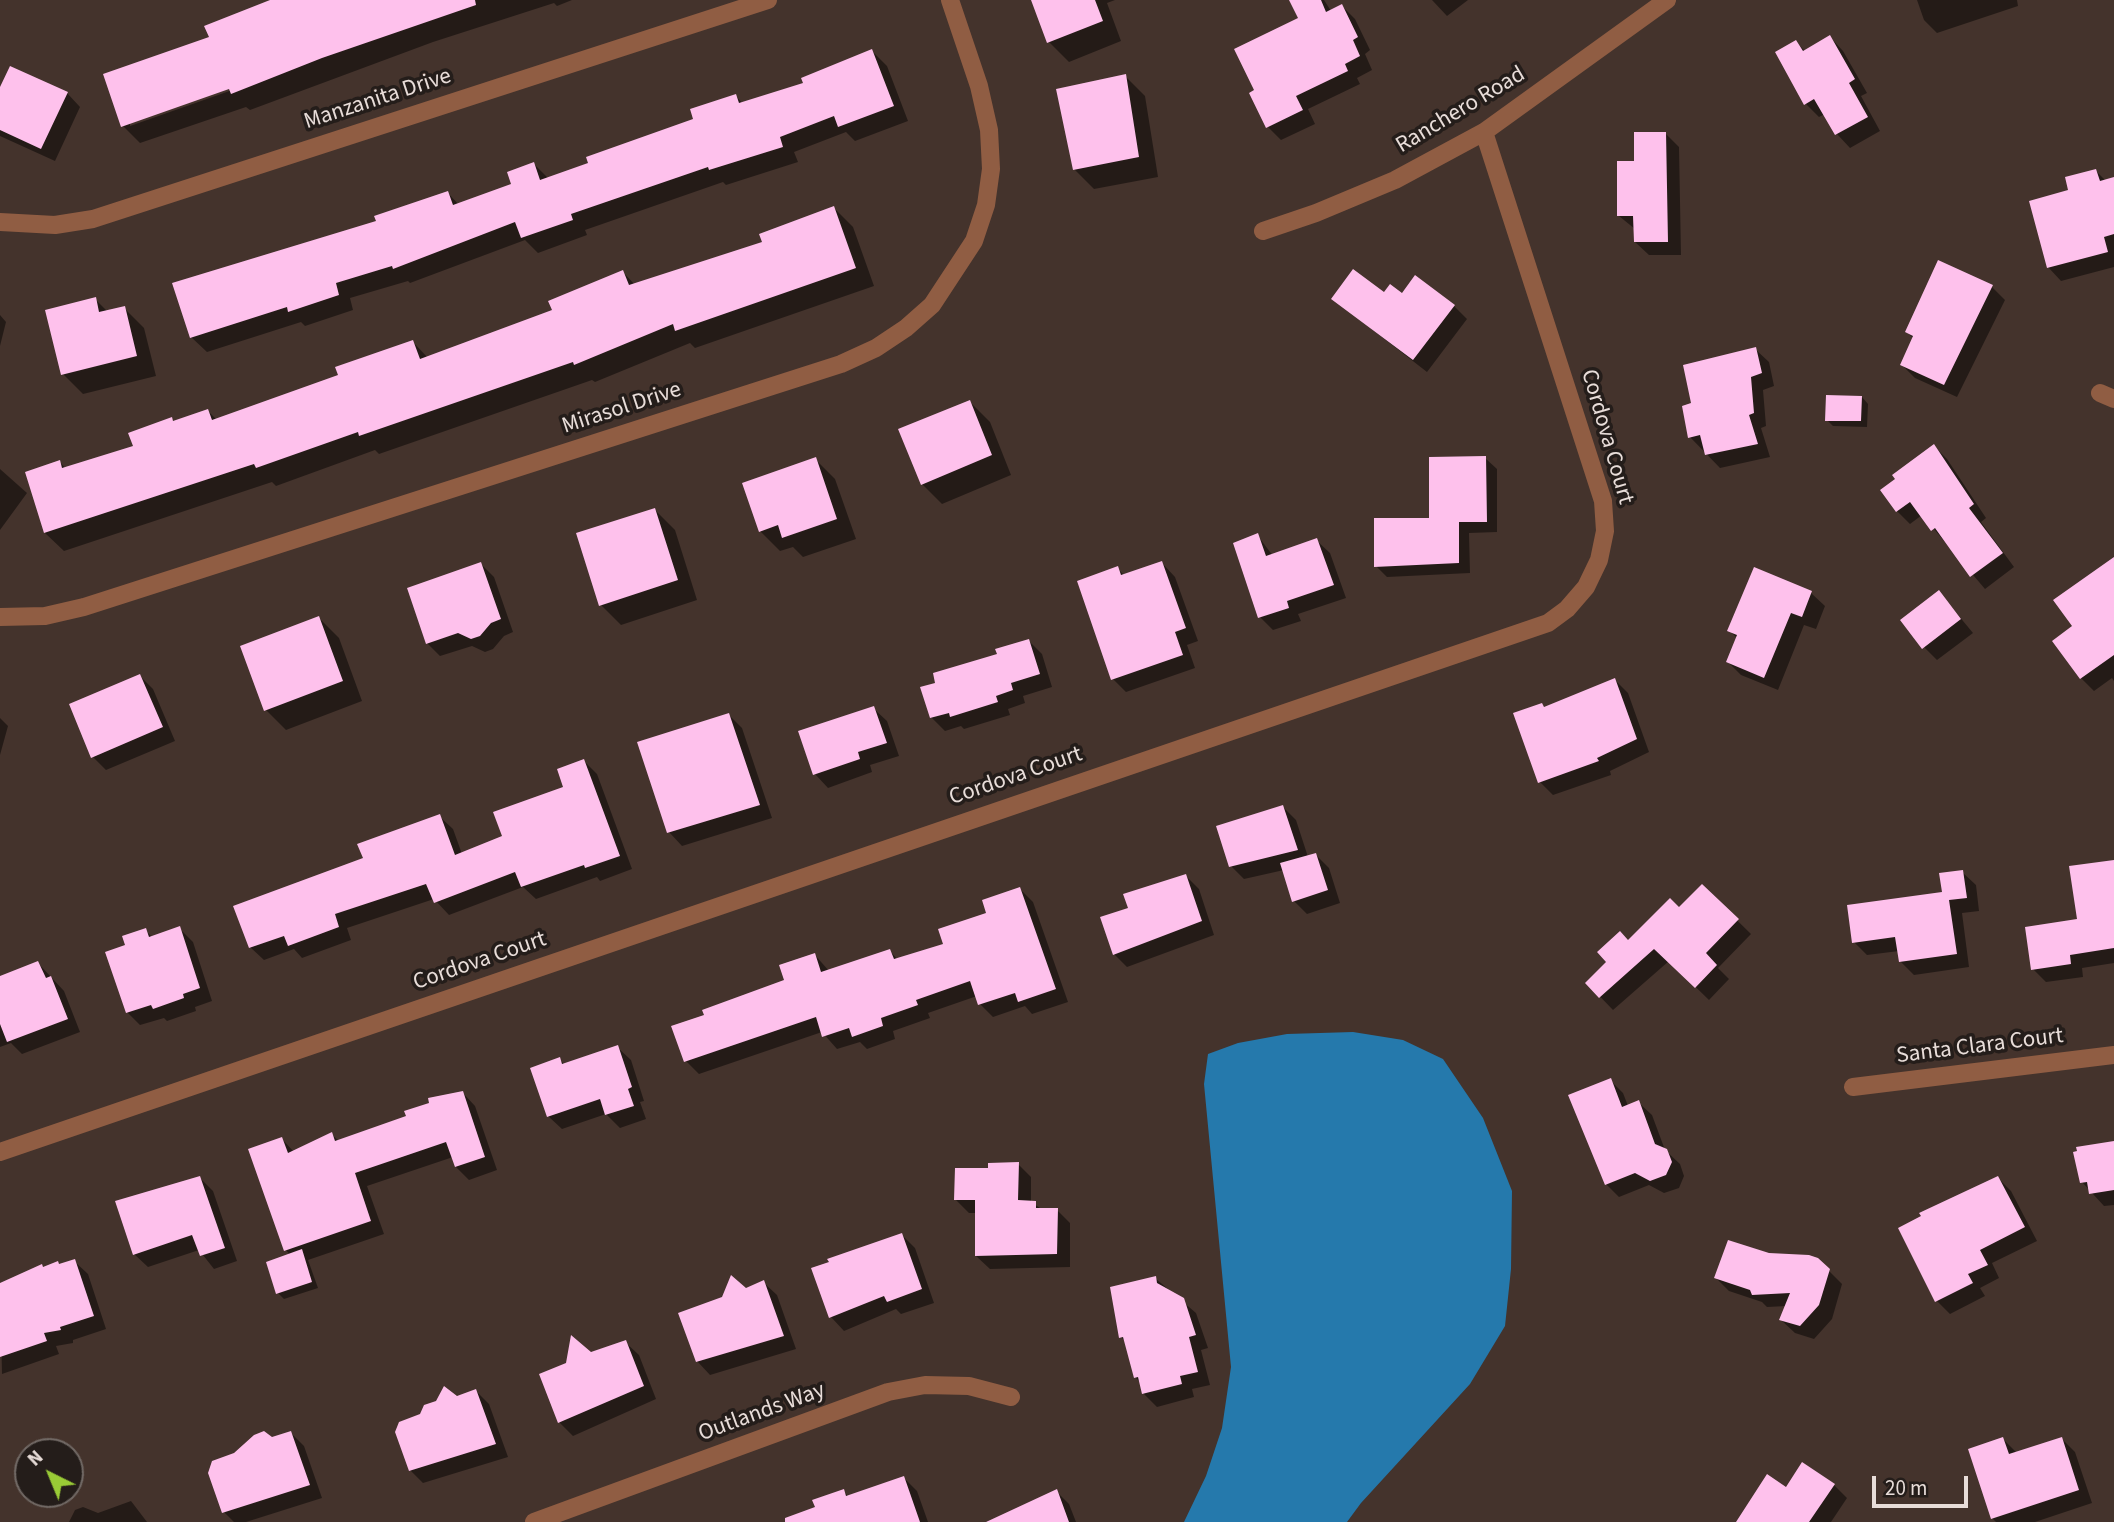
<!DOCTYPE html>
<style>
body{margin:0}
#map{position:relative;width:2114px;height:1522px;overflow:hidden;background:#44332c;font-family:"Source Sans 3",sans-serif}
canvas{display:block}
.north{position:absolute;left:14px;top:1438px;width:70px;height:70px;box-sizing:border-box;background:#241d1a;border:2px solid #726a66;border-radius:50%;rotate:317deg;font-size:19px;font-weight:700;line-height:28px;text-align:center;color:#e8ddd9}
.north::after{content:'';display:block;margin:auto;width:24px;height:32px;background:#99cb36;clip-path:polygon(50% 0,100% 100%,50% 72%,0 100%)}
.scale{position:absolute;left:1872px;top:1476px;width:96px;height:32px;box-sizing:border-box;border:4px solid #e8ddd9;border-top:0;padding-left:9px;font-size:21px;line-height:24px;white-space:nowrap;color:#e8ddd9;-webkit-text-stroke:5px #241d1a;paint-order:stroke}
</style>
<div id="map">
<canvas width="2114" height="1522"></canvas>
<div class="north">N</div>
<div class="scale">20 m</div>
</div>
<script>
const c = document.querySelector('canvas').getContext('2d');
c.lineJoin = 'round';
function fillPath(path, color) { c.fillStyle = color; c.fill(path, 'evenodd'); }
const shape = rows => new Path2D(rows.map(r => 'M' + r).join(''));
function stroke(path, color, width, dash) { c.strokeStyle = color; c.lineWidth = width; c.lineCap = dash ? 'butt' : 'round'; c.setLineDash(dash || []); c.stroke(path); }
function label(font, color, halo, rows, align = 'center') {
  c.font = font + ' "Source Sans 3",sans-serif'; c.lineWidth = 7; c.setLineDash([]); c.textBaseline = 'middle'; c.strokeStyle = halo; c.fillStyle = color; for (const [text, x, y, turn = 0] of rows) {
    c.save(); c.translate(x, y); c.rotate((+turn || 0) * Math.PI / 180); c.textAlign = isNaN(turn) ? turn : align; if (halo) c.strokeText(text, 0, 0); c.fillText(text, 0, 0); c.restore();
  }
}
fillPath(shape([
 [1353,1032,1403,1040,1443,1059,1483,1118,1512,1191,1511,1269,1505,1326,1470,1384,1361,1503,1347,1522,1184,1522,1206,1476,1222,1428,1231,1367,1204,1084,1208,1054,1238,1043,1287,1034]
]), '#2579ac');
fillPath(shape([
 [275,0,572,0,557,6,554,3,433,42,250,110,246,107,140,143,123,126,211,38],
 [237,85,238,88,130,126,130,122],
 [1033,0,1115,0,1107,3,1121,41,1069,62,1049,42],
 [1296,0,1324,0,1331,11,1342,6,1355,19,1370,50,1365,54,1372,70,1357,78,1360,84,1308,109,1315,124,1281,140,1268,127,1257,91,1300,19],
 [1432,0,1468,0,1447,16],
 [1917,0,2017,0,2018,6,1937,33,1924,20],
 [1830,37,1843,51,1867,93,1861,96,1880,131,1850,148,1837,134,1825,114,1819,117,1806,104,1777,52,1796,42,1805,51],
 [872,51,887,66,908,121,855,141,846,132,794,152,798,162,726,185,723,182,585,230,587,235,538,253,525,240,410,283,408,281,350,298,353,310,305,326,301,322,207,352,191,337,378,223,448,193,459,205,513,185,534,164,549,179,695,120,736,96,743,104,805,84],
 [1125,76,1145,96,1158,177,1094,189,1074,169],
 [0,91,67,93,80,107,55,161,0,136],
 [1666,134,1679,147,1681,255,1649,255,1635,242,1635,229,1619,216,1636,163],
 [2096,171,2106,181,2114,179,2114,267,2061,281,2048,267,2071,192],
 [834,208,853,227,874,286,695,348,690,343,595,382,592,380,379,454,375,450,276,486,272,482,64,551,45,533,60,462,66,469,135,447,171,419,175,422,208,411,217,420,340,376,413,342,428,358,554,311,623,272,635,285,764,243],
 [1992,287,2005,300,1957,397,1915,378,1902,365,1914,339,1907,332],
 [1402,295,1454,306,1467,319,1427,372,1333,299],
 [95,299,108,312,124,308,144,328,156,376,83,394,63,374],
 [0,315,6,322,0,346],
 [1755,349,1769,362,1774,386,1763,390,1766,426,1761,428,1770,457,1720,468,1690,437,1693,404],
 [1862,397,1868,404,1867,427,1833,426,1827,420],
 [970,402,990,422,1011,475,942,504,922,484],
 [1934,446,1947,459,1986,518,1981,522,2014,567,1985,589,1922,515,1910,524,1897,511],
 [1485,458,1497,469,1497,532,1469,533,1470,573,1387,577,1376,566,1431,520],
 [815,459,835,479,856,539,803,557,793,547,780,551,760,531],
 [0,469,27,493,0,530],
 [655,510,675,530,697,600,621,625,601,605],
 [1258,536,1273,556,1316,540,1330,553,1346,598,1298,614,1301,621,1273,630,1260,617],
 [2114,559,2114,681,2112,678,2094,691,2081,678,2075,627],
 [1162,563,1175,577,1198,641,1187,645,1195,668,1126,692,1113,679,1117,568,1125,576],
 [481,564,494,577,513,632,504,636,493,649,485,652,472,646,440,656,427,643],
 [1755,569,1811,593,1825,606,1816,629,1804,625,1778,690,1741,675,1728,662,1738,639,1730,631],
 [1939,592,1973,633,1937,660,1924,647],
 [319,618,339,638,362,701,286,730,266,710],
 [1029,641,1042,654,1052,687,1023,696,1025,703,1008,709,1010,715,964,729,961,726,945,731,931,717,938,684],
 [140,676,153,689,175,741,106,770,93,757],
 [1615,680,1628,693,1649,752,1610,771,1611,775,1553,795,1540,782,1542,705,1545,708],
 [873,708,887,721,899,756,870,765,872,772,828,788,815,774],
 [729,715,742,728,772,818,682,846,669,832],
 [0,718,8,726,0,755],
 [584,761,597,774,632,869,600,881,597,877,536,899,523,887,449,915,434,899,347,928,351,940,302,958,294,949,264,960,250,947,365,859,439,816,453,829,462,854,504,837,565,788],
 [1283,807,1296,820,1308,857,1316,855,1329,868,1340,903,1307,914,1294,901,1284,870,1244,879,1231,866],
 [2114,861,2114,963,2082,968,2083,977,2046,982,2033,969,2079,921],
 [1962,872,1976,885,1979,911,1962,913,1969,967,1914,975,1901,962,1899,951,1867,955,1854,942,1943,894],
 [1186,876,1199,889,1214,935,1127,967,1114,954,1130,909],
 [1702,886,1751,934,1718,968,1729,979,1709,1000,1669,961,1613,1010,1587,983,1628,942,1679,910],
 [1020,889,1033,902,1068,1002,1032,1014,1025,1006,993,1017,980,1004,977,996,928,1013,930,1018,893,1031,895,1039,867,1049,860,1042,837,1049,822,1032,699,1074,686,1061,706,1016,787,981,815,955,829,971,890,951,898,960,946,945],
 [179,928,193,942,212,1001,195,1007,196,1011,167,1021,164,1018,140,1025,127,1012,127,946,145,930,153,938],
 [38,963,64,991,80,1032,22,1054,11,1043,0,1047,0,978],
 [617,1047,631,1060,644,1101,640,1102,646,1119,620,1128,606,1114,562,1129,548,1116,559,1059,565,1065],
 [1610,1080,1623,1093,1628,1106,1638,1102,1652,1115,1665,1150,1680,1164,1684,1176,1679,1188,1664,1193,1649,1185,1619,1197,1606,1184],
 [462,1092,475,1106,497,1170,469,1180,456,1167,453,1157,367,1186,384,1234,308,1260,318,1288,284,1299,278,1293,290,1255,286,1250,282,1139,294,1152,331,1134,339,1141,408,1118],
 [2114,1143,2114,1205,2104,1206,2082,1182],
 [1018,1164,1031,1177,1031,1202,1043,1210,1057,1210,1070,1223,1070,1267,990,1269,976,1256,977,1213,969,1213,956,1200,990,1170],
 [200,1178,213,1191,237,1261,214,1269,199,1250,148,1267,134,1254],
 [1998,1178,2011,1191,2037,1241,1992,1263,1999,1278,1980,1288,1985,1296,1950,1314,1937,1301],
 [902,1235,915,1248,934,1303,901,1314,896,1309,844,1331,831,1317,814,1270],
 [1769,1255,1817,1259,1842,1284,1832,1319,1814,1339,1795,1333,1781,1320,1787,1306,1767,1307,1762,1302,1729,1291,1716,1278],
 [74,1261,88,1274,106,1329,73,1340,73,1343,56,1346,59,1354,2,1374,0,1285],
 [1155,1278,1196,1313,1208,1348,1201,1350,1210,1385,1192,1389,1194,1397,1157,1407,1144,1394,1141,1383,1135,1377,1126,1342,1121,1337],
 [763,1282,777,1295,796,1349,710,1375,697,1361,723,1299],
 [625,1342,639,1355,656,1399,573,1436,560,1423,541,1375],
 [476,1391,489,1404,508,1457,423,1483,410,1470,457,1398],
 [291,1433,304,1446,322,1498,246,1522,234,1522,224,1512,235,1454],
 [2003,1439,2017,1453,2062,1439,2075,1452,2092,1503,2035,1522,1996,1522,1992,1518],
 [904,1478,917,1491,928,1522,822,1522,843,1491,849,1497],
 [1834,1485,1847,1498,1831,1522,1746,1522,1786,1489],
 [1056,1491,1069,1504,1076,1522,992,1522],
 [131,1501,147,1522,69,1522,75,1510,83,1507,98,1513]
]), '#0007');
fillPath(shape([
 [270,0,475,0,476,5,322,58,231,94,229,89,121,127,103,74,209,37,204,26],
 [1031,0,1095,0,1103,21,1047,43],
 [1289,0,1321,0,1326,12,1342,4,1358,37,1353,40,1360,56,1345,64,1348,71,1296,96,1303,110,1266,128,1249,93,1254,90,1234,49,1298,18],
 [1830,35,1855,79,1849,83,1868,117,1835,135,1814,99,1804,105,1775,52,1796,40,1803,51],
 [872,49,894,106,838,127,834,116,780,137,783,147,709,170,708,167,571,214,573,220,521,238,515,222,393,269,392,266,336,283,339,295,288,312,287,307,190,338,172,283,376,221,374,216,448,191,453,205,511,184,507,172,534,162,540,180,588,163,586,157,693,119,690,109,736,94,739,103,803,83,801,78],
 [10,66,68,92,41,149,0,130,0,87],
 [1126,74,1139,157,1073,170,1056,89],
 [1634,132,1666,132,1668,242,1634,242,1633,216,1617,216,1617,161,1634,161],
 [2096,169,2100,181,2114,177,2114,234,2104,237,2108,252,2047,268,2029,201,2068,190,2065,177],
 [834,206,856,268,675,331,673,324,574,365,573,362,359,436,358,432,256,468,254,464,44,533,25,472,60,460,62,468,133,446,128,433,172,417,173,421,208,409,212,420,338,375,335,367,413,340,420,359,552,310,548,301,623,270,629,285,762,242,759,234],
 [1938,260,1993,285,1944,385,1900,365,1913,336,1905,332],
 [1353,269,1384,292,1390,284,1402,293,1415,275,1455,305,1413,360,1331,299],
 [96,297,99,312,125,306,137,356,61,375,45,310],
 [1756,347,1762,373,1751,377,1754,413,1749,415,1758,444,1705,455,1700,435,1688,438,1682,406,1691,403,1683,365],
 [1826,395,1862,396,1861,421,1825,421],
 [970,400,992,455,921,485,898,429],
 [1934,444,1974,504,1969,508,2003,553,1970,577,1935,528,1931,531,1910,502,1896,512,1880,490,1895,479,1892,475],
 [1486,456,1487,522,1459,522,1459,563,1374,567,1374,518,1429,518,1429,457],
 [816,457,837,519,782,538,778,525,759,532,742,483],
 [655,508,678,580,599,606,576,533],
 [1258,533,1266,556,1317,538,1334,585,1287,601,1289,608,1258,618,1233,543],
 [2114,557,2114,655,2080,679,2052,641,2072,626,2053,600],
 [1162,561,1186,628,1175,632,1183,655,1111,680,1077,581,1118,566,1121,575],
 [481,562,501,619,491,623,480,636,471,639,458,633,426,644,407,588],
 [1754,567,1812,591,1802,617,1791,613,1764,678,1726,662,1737,635,1727,631],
 [1939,590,1961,619,1922,649,1900,620],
 [319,616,343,681,264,711,240,646],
 [1029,639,1040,674,1011,683,1013,690,996,696,998,702,950,717,949,713,930,718,920,687,935,683,933,673,997,654,995,649],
 [140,674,163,727,91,758,69,704],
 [1615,678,1637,739,1597,758,1599,761,1538,783,1513,713,1542,703,1544,707],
 [874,706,887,743,858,752,860,759,813,775,798,731],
 [729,713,760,805,667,833,637,742],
 [584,759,620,856,585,868,584,865,521,887,515,872,434,903,426,884,335,914,339,927,288,946,284,936,249,948,233,906,363,858,357,844,440,814,455,855,502,836,493,812,563,787,557,769],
 [1283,805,1298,850,1229,867,1216,826],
 [1316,853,1328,890,1292,902,1280,863],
 [2114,860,2114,948,2070,955,2071,964,2031,970,2025,927,2077,919,2069,866],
 [1963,870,1967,898,1949,900,1957,954,1899,962,1895,937,1852,943,1847,905,1942,892,1939,873],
 [1186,874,1202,921,1113,955,1100,917,1128,908,1123,894],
 [1702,884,1739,919,1706,953,1717,965,1695,988,1654,949,1599,998,1585,983,1606,962,1597,952,1620,931,1628,940,1670,898,1679,907],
 [1020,887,1056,989,1018,1002,1015,993,978,1005,970,981,916,1000,918,1005,881,1018,883,1026,852,1037,849,1028,822,1037,816,1017,684,1062,671,1026,704,1015,702,1010,784,980,779,965,815,953,821,972,890,949,894,959,943,944,938,929,986,913,982,900],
 [180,926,200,988,183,994,184,998,153,1009,151,1005,126,1013,105,952,125,945,122,936,146,928,149,937],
 [38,961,46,978,51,976,68,1019,7,1042,0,1024,0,976],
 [618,1045,632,1087,628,1089,634,1106,605,1115,600,1099,547,1117,530,1068,560,1057,562,1064],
 [1611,1078,1622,1107,1639,1100,1655,1144,1667,1149,1672,1162,1666,1175,1650,1181,1635,1173,1605,1185,1568,1095],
 [463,1091,485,1157,455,1167,446,1142,355,1173,371,1221,284,1251,248,1149,282,1137,288,1153,332,1132,335,1141,406,1116,404,1111,429,1103,428,1098],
 [2114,1141,2114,1190,2089,1194,2087,1182,2080,1183,2073,1152,2077,1151,2076,1147],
 [1019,1162,1018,1200,1036,1201,1036,1208,1058,1208,1057,1254,975,1256,975,1200,954,1200,955,1168,988,1168,988,1163],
 [200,1176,225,1248,200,1256,192,1235,133,1255,115,1201],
 [1998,1176,2025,1227,1980,1250,1988,1265,1968,1274,1973,1283,1935,1302,1898,1228,1921,1216,1919,1213],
 [902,1233,922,1289,887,1302,884,1296,829,1318,811,1268,829,1262,827,1259],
 [1728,1240,1769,1253,1809,1255,1818,1258,1830,1269,1819,1305,1800,1326,1779,1320,1790,1293,1752,1295,1750,1290,1714,1278],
 [302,1249,312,1282,276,1294,266,1262],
 [75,1259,94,1316,60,1327,61,1330,44,1333,47,1341,0,1357,0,1283,42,1264,43,1267,58,1261,59,1264],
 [731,1275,746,1288,764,1280,784,1336,696,1362,678,1313,722,1297],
 [1156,1276,1157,1283,1184,1298,1196,1335,1189,1337,1198,1372,1180,1376,1182,1384,1142,1394,1138,1377,1134,1378,1123,1337,1119,1338,1110,1287],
 [571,1335,591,1352,626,1340,644,1386,558,1423,539,1374,566,1363],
 [444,1386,457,1396,476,1389,496,1444,409,1471,395,1432,399,1422,420,1414,424,1405,436,1401],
 [264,1431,272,1437,291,1431,310,1485,222,1513,208,1473,212,1461,234,1453,254,1435],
 [2003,1437,2009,1454,2062,1437,2079,1490,1991,1519,1968,1449],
 [1802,1462,1835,1484,1809,1522,1736,1522,1767,1474,1786,1487],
 [904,1476,920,1522,785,1522,785,1518,815,1507,812,1500,844,1489,846,1496],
 [1057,1489,1069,1522,986,1522]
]), '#fec1ec');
stroke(shape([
 [0,222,55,225,93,219,768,0],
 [1263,231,1316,213,1395,180,1484,132,1667,0],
 [2100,393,2114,399],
 [0,617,45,616,84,607,841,364,876,348,906,328,932,305,974,241,986,205,991,169,989,130,979,86,950,0],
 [1853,1087,2114,1055],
 [0,1152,1548,623,1567,609,1586,587,1599,560,1605,531,1603,501,1484,132],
 [534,1522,888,1392,925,1385,969,1386,1011,1397]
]), '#905d43', 18);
label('23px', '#e8ddd9', '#241d1a', [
 ["Manzanita Drive",378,100,-18],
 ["Ranchero Road",1461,111,-31],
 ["Mirasol Drive",622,409,-18],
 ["Cordova Court",1606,437,74],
 ["Cordova Court",1016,777,-19],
 ["Cordova Court",480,962,-19],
 ["Santa Clara Court",1980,1047,-7],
 ["Outlands Way",762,1413,-20]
]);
</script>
